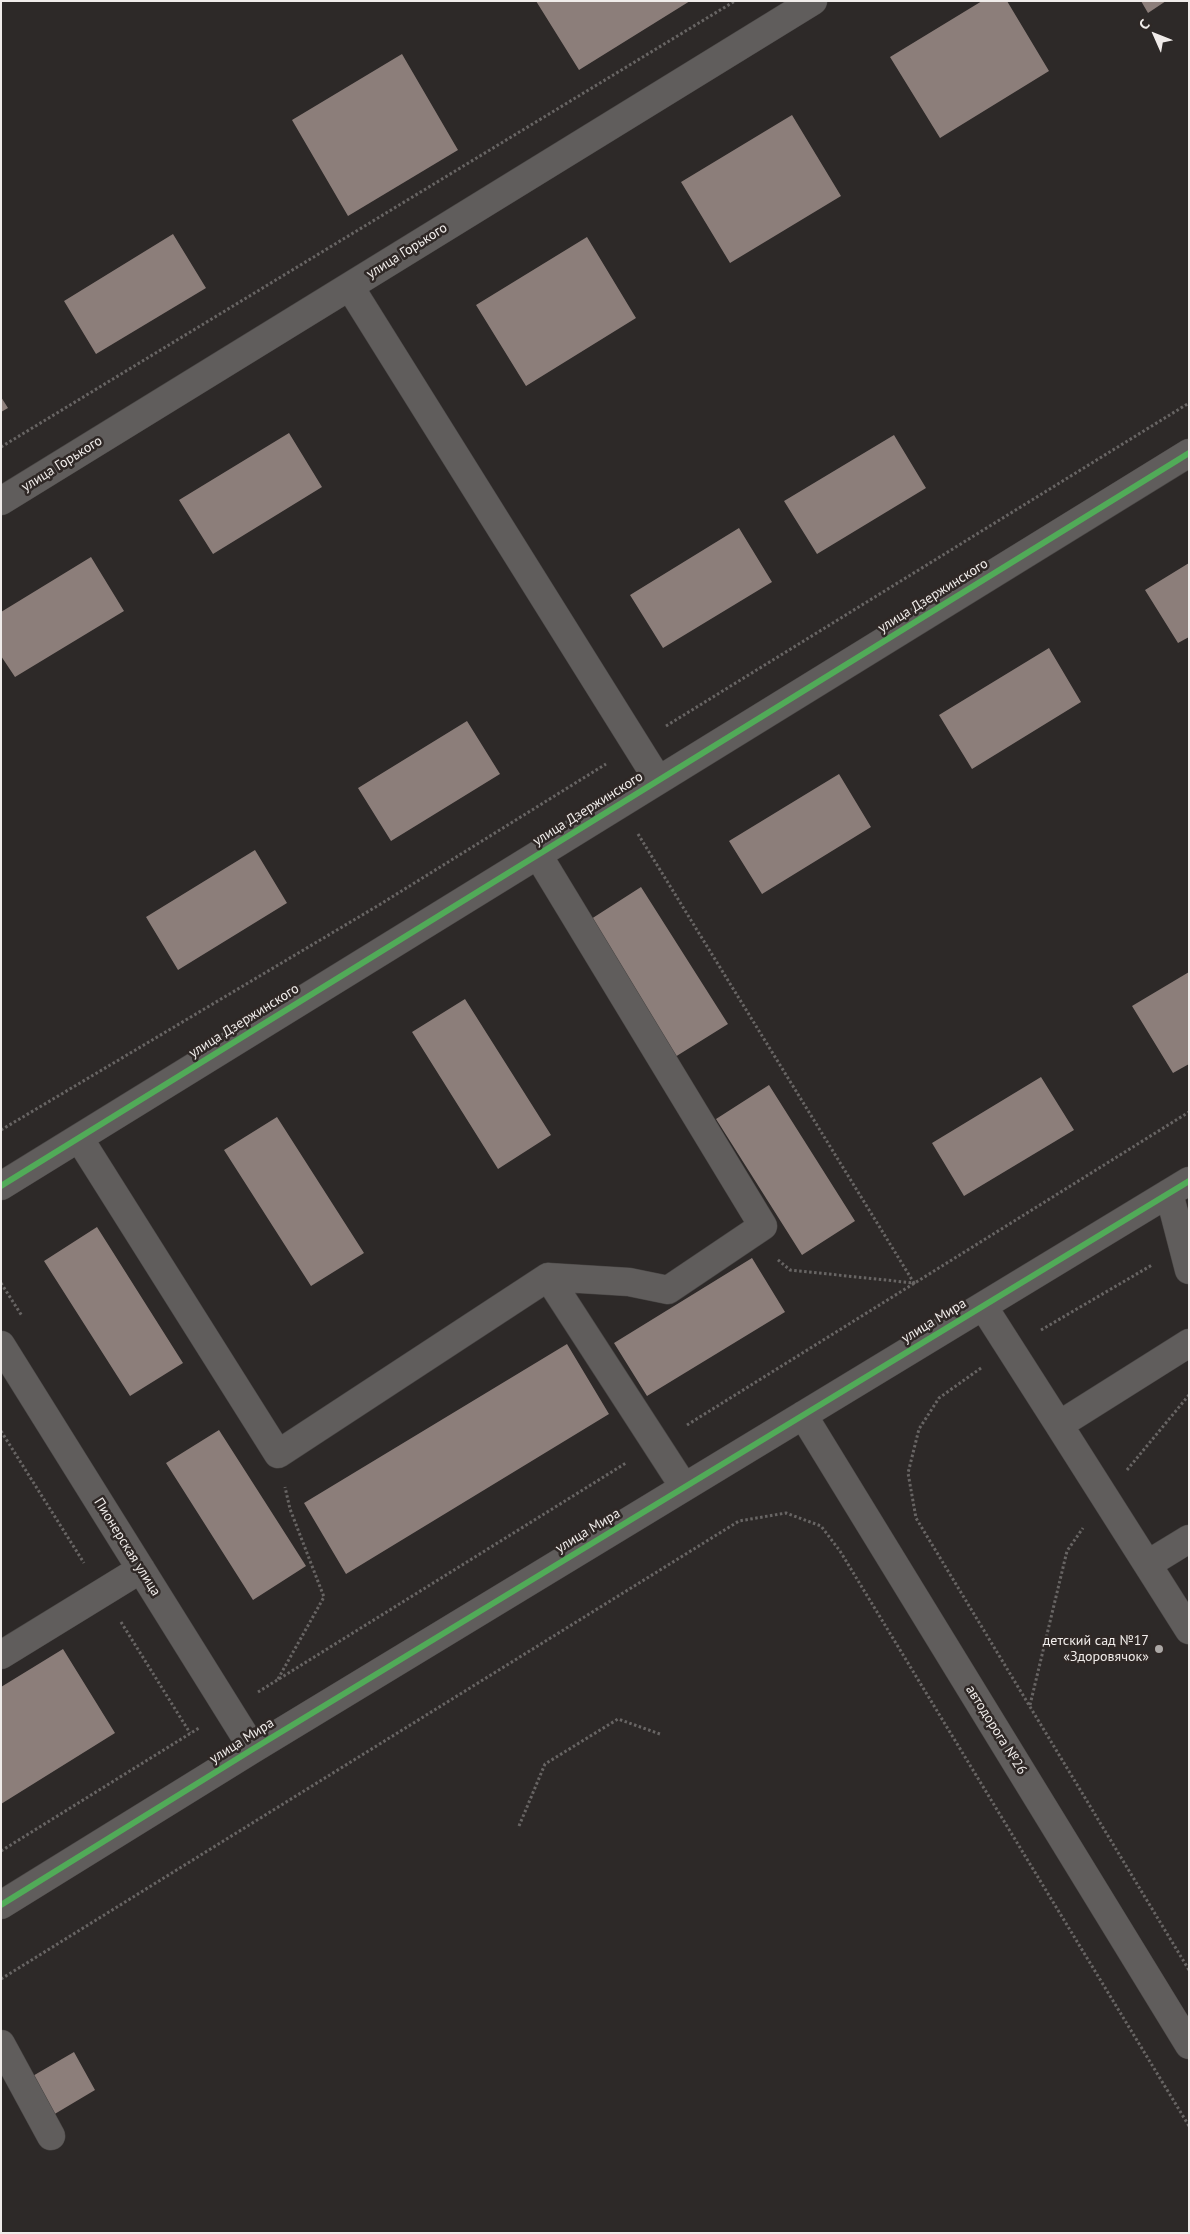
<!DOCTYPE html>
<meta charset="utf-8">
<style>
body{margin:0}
#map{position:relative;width:1190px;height:2234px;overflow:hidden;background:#2d2928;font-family:"PT Sans",sans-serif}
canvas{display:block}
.frame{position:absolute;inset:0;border:2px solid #f0ecea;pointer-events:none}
.north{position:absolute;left:1130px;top:10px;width:50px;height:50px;-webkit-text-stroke:4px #2f2826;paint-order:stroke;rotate:314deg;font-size:14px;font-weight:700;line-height:20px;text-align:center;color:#f0ecea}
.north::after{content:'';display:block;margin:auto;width:18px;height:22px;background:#f0ecea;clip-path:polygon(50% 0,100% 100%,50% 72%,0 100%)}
</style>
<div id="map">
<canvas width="1190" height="2234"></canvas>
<div class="frame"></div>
<div class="north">С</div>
</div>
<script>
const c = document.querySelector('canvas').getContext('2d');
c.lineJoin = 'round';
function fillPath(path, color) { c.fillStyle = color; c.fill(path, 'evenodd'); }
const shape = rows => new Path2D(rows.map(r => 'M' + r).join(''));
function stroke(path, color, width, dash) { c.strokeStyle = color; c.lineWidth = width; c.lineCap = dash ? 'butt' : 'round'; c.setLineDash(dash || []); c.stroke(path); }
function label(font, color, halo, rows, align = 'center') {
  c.font = font + ' "PT Sans",sans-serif'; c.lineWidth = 5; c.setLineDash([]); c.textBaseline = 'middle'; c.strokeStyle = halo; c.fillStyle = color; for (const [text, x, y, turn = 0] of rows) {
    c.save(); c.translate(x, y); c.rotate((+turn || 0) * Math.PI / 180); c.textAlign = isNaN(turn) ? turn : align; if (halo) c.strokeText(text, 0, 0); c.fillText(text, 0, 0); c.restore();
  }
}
fillPath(shape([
 [536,1,690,1,579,70],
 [982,1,1007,1,1049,71,940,138,890,57],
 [1141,1,1166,1,1148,13],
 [402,54,458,150,348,216,292,120],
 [792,115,841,196,730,263,681,182],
 [173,234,206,288,96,354,64,301],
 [587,237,636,318,526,386,476,305],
 [1,397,8,408,1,412],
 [289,433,322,487,213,554,179,500],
 [894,435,926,488,817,554,784,501],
 [739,528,772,582,663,648,630,595],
 [91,557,124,611,15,677,1,656,1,612],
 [1189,563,1189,637,1178,643,1145,590],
 [1049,648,1081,702,972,769,939,715],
 [467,721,500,774,391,841,358,788],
 [839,774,871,827,762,894,729,841],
 [255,850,287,903,178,970,146,917],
 [641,887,728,1024,675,1057,588,921],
 [1189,972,1189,1064,1173,1073,1132,1006],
 [465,999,551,1135,498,1169,412,1032],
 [1041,1077,1074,1130,964,1196,932,1143],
 [769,1085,855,1221,802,1255,716,1119],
 [277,1117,364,1253,311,1286,224,1150],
 [97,1227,183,1363,130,1396,44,1261],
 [752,1258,785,1312,647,1396,614,1343],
 [567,1344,609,1414,346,1574,304,1503],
 [219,1430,306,1566,253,1600,166,1463],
 [63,1649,115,1733,1,1804,1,1687],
 [74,2052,95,2090,53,2115,31,2077]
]), '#8c7e7a');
const minor = shape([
 [350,287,658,780],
 [1,501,813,1],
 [79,1138,278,1454,548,1277,629,1282,668,1290,763,1226,538,855],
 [1,1186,1189,453],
 [1169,1193,1189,1270],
 [548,1277,684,1487],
 [983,1306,1059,1425,1189,1343],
 [1,1345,253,1749],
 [803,1415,1189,2045],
 [1059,1425,1189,1630],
 [1148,1564,1189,1539],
 [1,1655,141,1569],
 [1,1905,253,1749,1189,1181],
 [1,2044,51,2136]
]);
stroke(minor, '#494645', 29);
stroke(shape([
 [1,447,735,1],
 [666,726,1189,403],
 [638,834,914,1283,790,1270,777,1259],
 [1,1130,379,905,606,764],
 [1,1283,22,1316],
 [1041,1330,1152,1265],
 [981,1368,939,1398,919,1429,908,1473,916,1518,1189,1970],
 [687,1425,1189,1112],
 [1,1431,84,1563],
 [1127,1470,1189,1395],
 [121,1622,190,1733],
 [278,1679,324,1597,290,1509,285,1487],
 [258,1692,626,1463],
 [1030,1705,1067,1551,1083,1528],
 [519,1826,545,1764,618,1719,660,1734],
 [1,1851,199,1728],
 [1,1979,739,1521,786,1513,821,1526,840,1551,1189,2126]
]), '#686564', 3, [2.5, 2.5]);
stroke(minor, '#605d5c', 28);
stroke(shape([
 [1,1186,1189,453],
 [1,1905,253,1749,1189,1181]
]), '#51ab58', 6);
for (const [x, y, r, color] of [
 [1159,1649,5,"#aca8a6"]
]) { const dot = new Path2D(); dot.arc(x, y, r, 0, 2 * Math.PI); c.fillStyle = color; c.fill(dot); stroke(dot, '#2f2826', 2); }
label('14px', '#f0ecea', '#2f2826', [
 ["улица Горького",407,251,-32],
 ["улица Горького",62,464,-32],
 ["улица Дзержинского",933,596,-32],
 ["улица Дзержинского",588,809,-32],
 ["улица Дзержинского",244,1021,-32],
 ["улица Мира",934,1321,-31],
 ["улица Мира",588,1531,-31],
 ["Пионерская улица",127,1547,58],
 ["автодорога №26",996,1730,58],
 ["улица Мира",242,1741,-32]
]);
label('14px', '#f0ecea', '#2f2826', [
 ["детский сад №17",1149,1641],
 ["«Здоровячок»",1149,1657]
], 'right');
</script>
